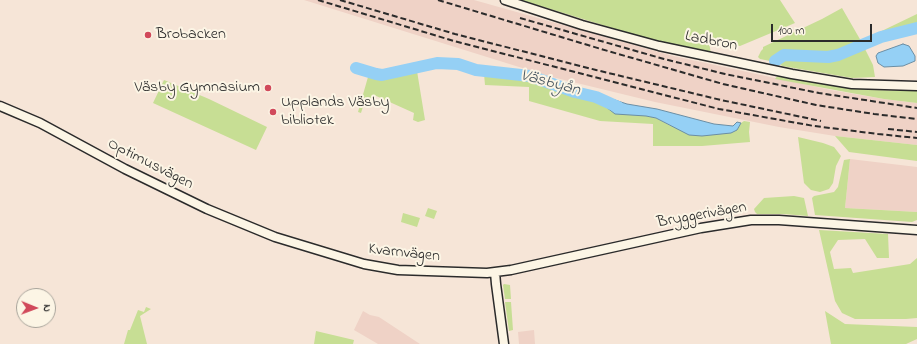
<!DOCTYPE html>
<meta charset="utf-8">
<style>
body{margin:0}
#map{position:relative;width:917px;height:344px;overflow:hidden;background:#f6e5d7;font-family:"Indie Flower",sans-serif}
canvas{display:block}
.north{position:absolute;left:16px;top:288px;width:40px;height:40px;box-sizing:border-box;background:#fcf5e5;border:1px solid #a8a49b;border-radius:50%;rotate:91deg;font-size:11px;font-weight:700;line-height:16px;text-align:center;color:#2b2b2b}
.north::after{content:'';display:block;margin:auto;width:14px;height:18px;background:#d1495b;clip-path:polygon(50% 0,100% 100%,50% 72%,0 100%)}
.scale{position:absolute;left:771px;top:24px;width:101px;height:18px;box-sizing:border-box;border:2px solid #2b2b2b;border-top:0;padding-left:5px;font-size:12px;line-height:14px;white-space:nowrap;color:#2b2b2b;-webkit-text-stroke:3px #fcf5e5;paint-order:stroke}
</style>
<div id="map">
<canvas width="917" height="344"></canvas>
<div class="north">N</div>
<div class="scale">100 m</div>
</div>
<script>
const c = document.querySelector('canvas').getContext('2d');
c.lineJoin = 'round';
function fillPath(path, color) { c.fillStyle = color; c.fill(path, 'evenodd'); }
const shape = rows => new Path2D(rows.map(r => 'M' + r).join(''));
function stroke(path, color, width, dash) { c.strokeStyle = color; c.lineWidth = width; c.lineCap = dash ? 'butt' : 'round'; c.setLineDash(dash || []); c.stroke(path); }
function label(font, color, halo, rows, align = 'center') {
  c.font = font + ' "Indie Flower",sans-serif'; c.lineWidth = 4; c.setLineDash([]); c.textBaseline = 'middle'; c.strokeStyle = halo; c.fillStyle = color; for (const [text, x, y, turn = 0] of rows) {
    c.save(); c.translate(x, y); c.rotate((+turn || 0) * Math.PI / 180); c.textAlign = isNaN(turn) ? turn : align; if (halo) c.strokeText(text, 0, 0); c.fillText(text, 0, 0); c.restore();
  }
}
fillPath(shape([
 [304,0,474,0,673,56,831,90,884,99,917,103,917,145,835,136,779,127,655,102,548,76],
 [850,159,917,167,917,212,845,208],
 [363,311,370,315,379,317,420,344,378,344,354,330],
 [534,330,535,344,519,344,518,332]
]), '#efd2c6');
fillPath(shape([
 [521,0,780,0,795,23,740,46,709,43,711,53,638,36],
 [842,8,861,41,841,51,829,53,783,53,775,56,770,61,760,59,758,57,761,51,763,49,763,47,822,19],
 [917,14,917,25,890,31,866,40,865,39],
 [864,47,873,65,875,77,852,78,782,66,779,63,780,60,801,58,827,60,845,56],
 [417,71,425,120,418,122,413,120,414,113,374,95,371,101,365,100,361,113,358,112,368,77,386,79],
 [484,74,502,77,530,79,574,95,595,99,602,105,656,118,671,126,737,130,741,123,744,121,750,122,749,132,750,142,702,146,653,146,653,124,600,121,529,101,529,87,485,85],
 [778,75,871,90,917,91,917,103,884,99,775,79],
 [164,80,209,99,267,127,256,150,153,103],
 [835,136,917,145,917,161,849,152],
 [798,137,823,143,834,147,841,156,836,166,833,183,829,189,820,192,811,190,804,183],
 [850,159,845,208,917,212,917,220,912,222,815,215,812,198,814,196,834,192,838,187,844,160],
 [794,196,804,198,808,216,783,214,757,214,755,212,754,209,764,198],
 [428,208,437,211,434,219,425,216],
 [403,213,420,218,417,227,401,222],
 [819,230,888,234,889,258,877,258,865,239,838,240,830,252,834,269,851,268,853,273,910,264,917,258,917,318,906,319,855,319,842,313,835,301],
 [504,284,510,285,511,299,505,299,503,285],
 [505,302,511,302,513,330,509,331],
 [146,307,151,309,140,316,147,344,124,344,128,330,130,330,138,310,144,312],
 [825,311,845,324,917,327,917,339,906,344,831,344],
 [316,331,354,340,353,344,314,344]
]), '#c7de94');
const water = shape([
 [903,44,909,46,915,56,915,61,903,66,884,67,878,63,876,56,878,53,903,44],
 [606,97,627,104,657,109,714,124,733,126,737,122,741,123,737,130,731,133,702,136,689,135,656,118,646,116,615,114,601,103,606,97]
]);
fillPath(water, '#95d0f5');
stroke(water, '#6b8ea4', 1);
stroke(shape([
 [775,61,784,55,828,57,838,55,881,37,917,28],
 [356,68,376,74,382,75,437,63,458,64,476,70,530,76,575,92,596,97,618,107]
]), '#95d0f5', 12);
const tertiary = shape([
 [505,0,582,25,659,46,792,74,852,84,917,86],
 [0,106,40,123,125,169,207,209,275,237,364,264,398,270,487,273,511,270,701,228,751,220,779,220,917,230],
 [495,272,496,284,504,344]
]);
stroke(tertiary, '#2b2b2b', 11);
stroke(tertiary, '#fcf5e5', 8);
stroke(shape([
 [318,0,454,41,719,109,814,126,878,134,917,138],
 [340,0,455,34,596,70,721,100,821,121],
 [438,0,601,49,723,84,816,105,874,114,917,119],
 [520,18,664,59,725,74,819,93,917,108],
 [888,129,917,132]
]), '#2b2b2b', 2, [6, 3]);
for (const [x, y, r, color] of [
 [148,35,4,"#d1495b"],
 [268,88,4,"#d1495b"],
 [273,112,4,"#d1495b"]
]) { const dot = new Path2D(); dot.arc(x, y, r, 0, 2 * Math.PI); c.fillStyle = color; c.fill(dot); stroke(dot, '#fcf5e5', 1.5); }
label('16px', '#2b2b2b', '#fcf5e5', [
 ["Brobacken",156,35],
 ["Väsby Gymnasium",260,88,"right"],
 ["Upplands Väsby",281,103],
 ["bibliotek",281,121]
], 'left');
label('16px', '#2b2b2b', '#fcf5e5', [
 ["Ladbron",711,42,11],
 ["Optimusvägen",150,165,27],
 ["Bryggerivägen",702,216,-10],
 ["Kvarnvägen",404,254,6]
]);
label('italic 17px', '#46545e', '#fcf5e5', [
 ["Väsbyån",550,84,15]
]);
</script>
